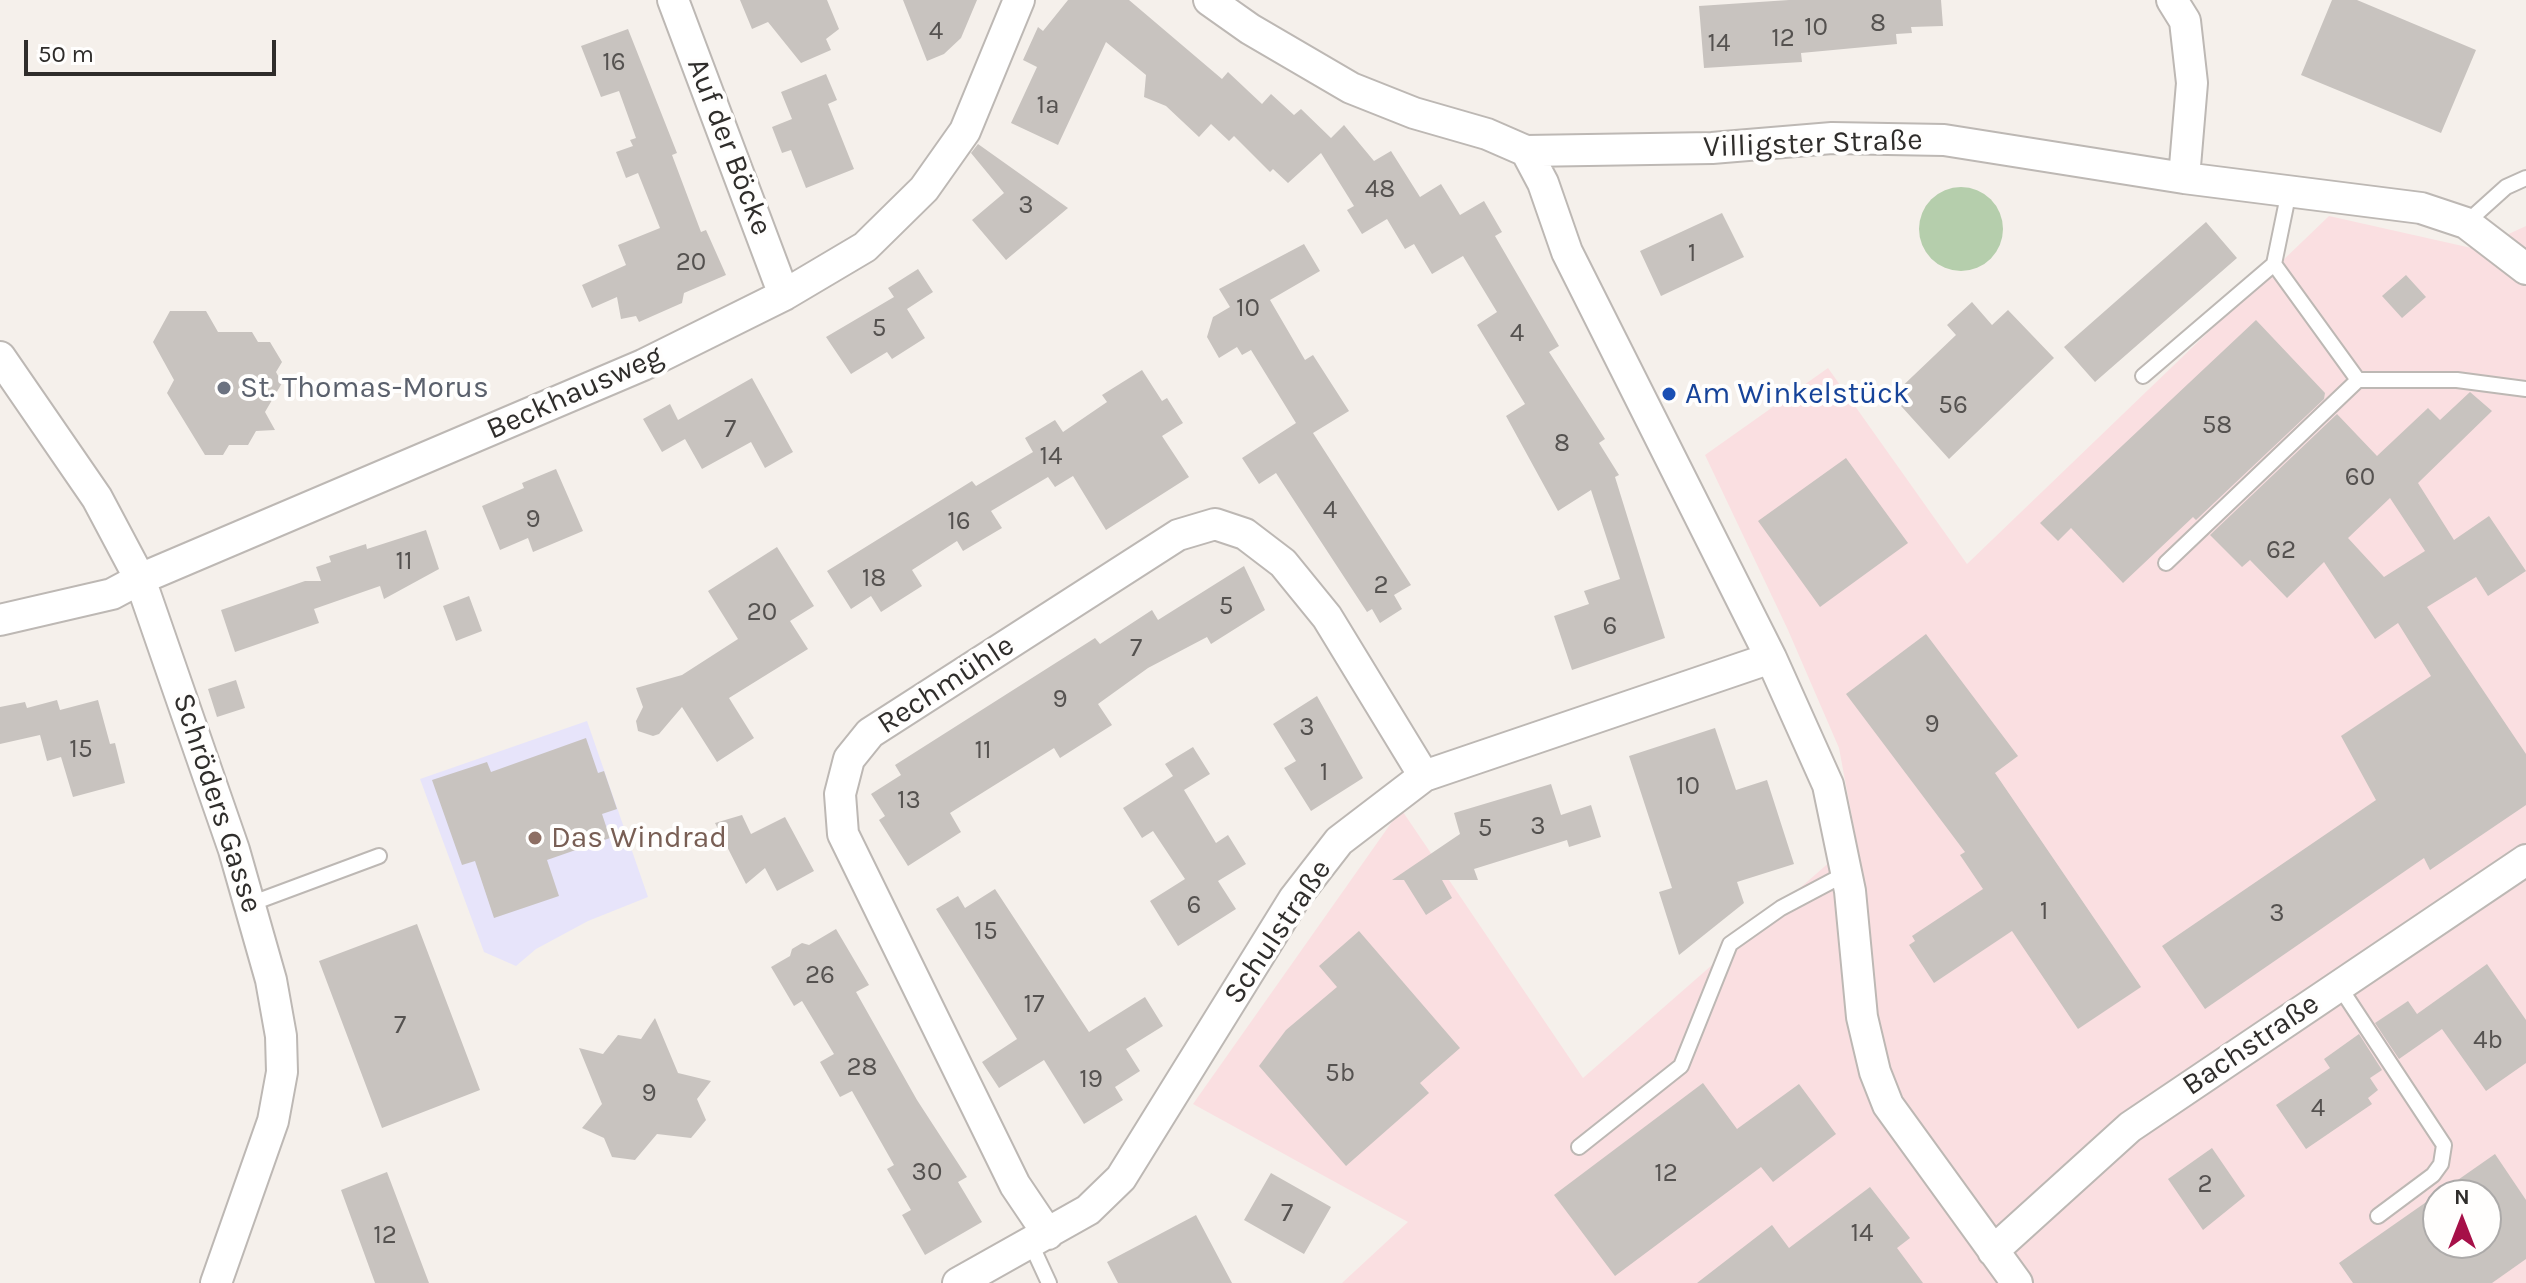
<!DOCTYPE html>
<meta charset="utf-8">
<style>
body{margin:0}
#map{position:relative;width:2526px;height:1283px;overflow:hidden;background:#f5f0eb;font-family:Karla,sans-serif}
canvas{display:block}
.north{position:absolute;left:2422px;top:1179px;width:80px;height:80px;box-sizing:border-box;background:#fffefd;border:2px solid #acaaa9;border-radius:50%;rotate:0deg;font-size:22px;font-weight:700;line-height:32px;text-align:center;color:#2f2d2b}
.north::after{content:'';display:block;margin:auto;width:28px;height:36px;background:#a61048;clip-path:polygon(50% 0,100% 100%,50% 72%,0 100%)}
.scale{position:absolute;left:24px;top:40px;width:252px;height:36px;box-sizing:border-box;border:4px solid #2f2d2b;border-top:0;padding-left:10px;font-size:24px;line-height:28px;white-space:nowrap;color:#2f2d2b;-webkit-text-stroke:6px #fffefd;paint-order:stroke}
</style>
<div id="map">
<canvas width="2526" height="1283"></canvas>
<div class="north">N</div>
<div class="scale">50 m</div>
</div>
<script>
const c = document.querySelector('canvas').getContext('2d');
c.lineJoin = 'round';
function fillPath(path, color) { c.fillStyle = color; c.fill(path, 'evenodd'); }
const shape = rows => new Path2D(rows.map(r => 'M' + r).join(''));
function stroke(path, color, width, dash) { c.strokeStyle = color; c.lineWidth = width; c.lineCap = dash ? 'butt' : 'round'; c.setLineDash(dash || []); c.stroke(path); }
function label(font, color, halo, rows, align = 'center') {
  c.font = font + ' Karla,sans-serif'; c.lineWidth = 8; c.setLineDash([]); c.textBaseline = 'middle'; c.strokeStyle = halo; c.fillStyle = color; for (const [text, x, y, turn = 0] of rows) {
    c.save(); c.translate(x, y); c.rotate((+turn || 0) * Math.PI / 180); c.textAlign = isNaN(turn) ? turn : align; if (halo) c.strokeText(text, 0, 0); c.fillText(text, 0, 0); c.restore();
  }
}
fillPath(shape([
 [2329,216,2476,249,2526,226,2526,1283,1342,1283,1408,1222,1193,1104,1401,809,1583,1078,1856,839,1839,748,1788,630,1705,455,1828,368,1967,564],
 [2438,1195,2486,1195,2486,1243,2438,1243]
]), '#fadfe1');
fillPath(shape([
 [587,721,648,897,588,921,536,949,516,966,484,952,420,779]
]), '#e7e4fa');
fillPath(shape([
 '1919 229a42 42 0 1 1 84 0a42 42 0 1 1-84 0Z'
]), '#b5ceac');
fillPath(shape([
 [740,0,827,0,839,29,826,39,831,50,801,63,768,22,752,29],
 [903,0,977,0,961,38,944,54,927,61],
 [1068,0,1129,0,1222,79,1228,72,1262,104,1271,94,1294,115,1301,109,1331,138,1344,125,1374,161,1391,151,1420,197,1441,184,1460,215,1484,201,1502,232,1495,236,1559,346,1549,352,1605,439,1599,443,1619,475,1615,477,1665,638,1572,670,1554,616,1589,604,1584,591,1620,579,1591,490,1558,511,1506,416,1525,404,1477,325,1497,312,1463,256,1432,274,1414,244,1405,249,1387,219,1362,234,1347,210,1354,206,1321,153,1288,183,1273,169,1270,172,1234,136,1229,141,1211,124,1199,137,1166,106,1144,97,1146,75,1106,42,1058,145,1011,123,1037,67,1023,60,1038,27,1043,31],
 [1789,0,1941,0,1943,26,1911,27,1912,33,1896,34,1897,44,1801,53,1802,62,1704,68,1699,6],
 [2332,0,2357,0,2476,50,2441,133,2301,75],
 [628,29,677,153,672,155,701,232,706,230,726,275,684,293,682,303,639,322,636,316,621,319,617,297,592,308,582,285,626,265,618,245,660,228,638,173,626,178,616,152,633,146,630,140,636,138,619,91,601,97,581,46],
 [826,74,837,100,828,104,854,169,806,188,791,150,782,153,772,127,792,119,781,92],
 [978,144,1068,208,1006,260,972,220,1004,193,971,153],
 [1722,213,1744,257,1661,296,1640,251],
 [2206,222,2237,258,2095,382,2064,347],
 [1304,244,1320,271,1270,300,1305,360,1313,355,1349,411,1313,433,1411,585,1394,595,1402,609,1380,623,1372,609,1367,612,1276,473,1259,484,1242,458,1296,423,1251,350,1242,355,1237,347,1219,358,1207,337,1213,317,1230,307,1219,289],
 [918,269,933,292,907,309,925,338,892,359,887,352,851,374,826,337,894,297,888,288],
 [2406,275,2426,297,2402,318,2382,296],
 [1972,302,1992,325,2008,310,2054,358,1949,459,1892,396,1956,335,1947,325],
 [170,311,206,311,218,332,252,332,258,342,270,342,282,362,276,372,282,383,265,412,275,430,256,431,248,445,229,445,223,455,205,455,167,393,174,380,153,342],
 [2256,320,2325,393,2324,399,2196,520,2193,517,2123,583,2071,528,2058,541,2040,523],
 [1142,370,1162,401,1167,398,1183,423,1162,436,1189,477,1106,530,1073,476,1055,487,1048,477,991,511,1002,528,963,551,957,541,912,570,922,586,881,612,871,596,851,609,827,571,972,481,976,486,1033,452,1025,438,1055,420,1063,432,1107,402,1102,395],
 [752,378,793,452,765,468,751,442,702,469,685,439,662,452,643,419,670,404,678,420],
 [2470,392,2492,411,2418,483,2454,540,2489,516,2526,571,2488,596,2476,577,2427,607,2526,754,2526,805,2430,870,2424,858,2205,1009,2162,946,2376,800,2341,736,2431,676,2398,623,2375,639,2324,562,2287,598,2250,560,2242,567,2210,535,2337,414,2377,456,2428,408,2440,420],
 [2390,498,2425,551,2384,577,2348,538],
 [1846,458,1908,543,1820,607,1758,521],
 [556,469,583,531,533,552,528,538,500,550,482,506,524,488,522,483],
 [426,530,439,569,384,599,380,586,314,609,319,623,235,652,221,610,305,581,321,581,316,567,331,562,329,556,366,544,367,549],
 [777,547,814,606,790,621,808,649,729,698,754,738,717,762,682,707,659,734,653,736,638,731,636,721,643,707,636,688,682,675,738,639,708,591],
 [1244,566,1265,610,1211,644,1207,637,1148,668,1098,704,1112,725,1060,758,1054,748,950,813,961,832,908,866,879,820,885,816,871,794,901,775,895,765,1095,638,1100,644,1152,610,1158,620],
 [469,596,482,631,456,641,443,606],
 [1926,634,2018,756,1995,773,2141,987,2078,1029,2012,931,1934,983,1909,945,1915,941,1912,936,1983,889,1960,855,1965,852,1846,694],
 [236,680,245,708,217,717,208,689],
 [1317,696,1363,778,1311,811,1284,768,1296,761,1273,724],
 [57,700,60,710,98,700,110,744,115,743,125,783,73,797,61,757,47,761,40,735,0,744,0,707,25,702,27,708],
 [1715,728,1736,790,1767,780,1794,864,1737,882,1744,903,1679,955,1659,892,1672,888,1629,756],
 [586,738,598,773,604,771,617,809,602,814,610,838,547,860,559,896,494,918,475,861,462,865,432,780,487,762,491,772],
 [1193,747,1210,774,1184,790,1216,843,1228,835,1246,864,1218,881,1236,909,1178,946,1150,901,1185,879,1153,831,1142,838,1123,808,1173,776,1165,764],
 [1551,784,1561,815,1591,805,1601,837,1569,847,1567,840,1474,869,1478,880,1442,880,1452,898,1426,915,1404,880,1392,880,1460,834,1454,813],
 [742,815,751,834,785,817,814,871,777,891,765,868,746,884,715,823],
 [995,889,1089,1032,1145,997,1163,1026,1126,1049,1140,1071,1115,1087,1123,1100,1084,1124,1044,1060,999,1088,982,1062,1017,1039,936,909,958,896,965,908],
 [417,924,480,1090,382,1128,319,961],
 [836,929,869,985,856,992,917,1100,967,1177,958,1182,982,1222,925,1255,902,1215,911,1210,887,1169,894,1165,852,1091,840,1097,820,1062,834,1054,802,1001,794,1006,771,967,790,956,792,949,802,943,809,945],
 [1359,931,1460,1048,1420,1083,1429,1093,1346,1166,1259,1066,1286,1030,1337,987,1319,966],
 [2487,964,2526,1020,2526,1063,2486,1091,2442,1029,2399,1059,2375,1023,2408,1001,2417,1014],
 [655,1018,678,1073,711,1081,697,1099,706,1120,691,1138,657,1134,635,1160,612,1157,604,1138,582,1128,602,1104,579,1048,603,1054,618,1035,641,1039],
 [2359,1034,2382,1070,2370,1078,2378,1090,2368,1098,2372,1104,2306,1149,2276,1105,2330,1068,2324,1059],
 [1703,1083,1737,1129,1799,1084,1836,1134,1773,1182,1761,1167,1615,1276,1554,1195],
 [2212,1148,2245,1196,2203,1230,2168,1179],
 [2495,1154,2526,1200,2526,1259,2492,1283,2353,1283,2339,1263],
 [2438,1195,2486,1195,2486,1243,2438,1243],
 [387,1172,429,1283,375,1283,341,1190],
 [1271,1173,1331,1207,1304,1254,1244,1220],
 [1870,1187,1910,1238,1897,1248,1923,1283,1697,1283,1772,1225,1789,1248],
 [1196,1215,1232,1283,1118,1283,1107,1262]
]), '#c8c3bf');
const lane = shape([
 [2466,223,2506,187,2526,178],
 [2143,376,2274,264,2289,191],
 [2358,380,2457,380,2526,389],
 [2166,563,2358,380,2274,264],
 [250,904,379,856],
 [2339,986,2444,1145,2441,1164,2433,1175,2378,1216],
 [1579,1147,1681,1066,1730,944,1781,908,1847,873],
 [1031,1244,1049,1283]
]);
const street = shape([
 [673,0,784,295],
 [1209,0,1250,29,1351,88,1414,113,1487,134,1526,151,1712,148,1832,138,1944,140,2184,178,2421,208,2466,223,2526,269],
 [2172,0,2185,21,2192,83,2184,178],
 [1526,151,1543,183,1567,252,1771,658,1828,785,1850,891,1862,1017,1875,1072,1888,1105,2017,1283],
 [0,357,97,498,140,579,234,850,271,980,281,1036,282,1072,273,1121,216,1283],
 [0,620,112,594,140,579,643,365,784,295,865,247,924,189,965,131,1019,0],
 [1048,1234,1015,1185,843,834,840,794,849,759,870,733,1178,535,1215,524,1245,534,1283,563,1327,617,1424,776],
 [1993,1251,2130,1127,2526,860],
 [958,1283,1088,1210,1121,1178,1294,899,1339,841,1424,776,1771,658]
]);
stroke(lane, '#bdb8b4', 18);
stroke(street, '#bdb8b4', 34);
stroke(lane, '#fff', 14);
stroke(street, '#fff', 30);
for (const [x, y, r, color] of [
 [224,388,8,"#6b7280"],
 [1669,394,8,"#1a4fb4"],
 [535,838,8,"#8d6e63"]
]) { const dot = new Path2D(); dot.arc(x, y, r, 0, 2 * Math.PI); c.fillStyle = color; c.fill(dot); stroke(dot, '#fffefd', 3); }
label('26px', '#555250', null, [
 ["8",1878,24],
 ["10",1816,28],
 ["4",936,32],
 ["12",1783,39],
 ["14",1719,44],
 ["16",614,63],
 ["1a",1048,106],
 ["48",1380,190],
 ["3",1026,206],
 ["1",1692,254],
 ["20",691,263],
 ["10",1248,309],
 ["5",879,329],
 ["4",1517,334],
 ["56",1953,406],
 ["58",2217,426],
 ["7",730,430],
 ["8",1562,444],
 ["14",1051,457],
 ["60",2360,478],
 ["4",1330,511],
 ["9",533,520],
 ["16",959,522],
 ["62",2281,551],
 ["11",404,562],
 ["18",874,579],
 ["2",1381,586],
 ["5",1226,607],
 ["20",762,613],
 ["6",1610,627],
 ["7",1136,649],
 ["9",1060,700],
 ["9",1932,725],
 ["3",1307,728],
 ["15",81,750],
 ["11",983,751],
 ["1",1324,773],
 ["10",1688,787],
 ["13",909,801],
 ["3",1538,827],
 ["5",1485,829],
 ["6",1194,906],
 ["1",2044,912],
 ["3",2277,914],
 ["15",986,932],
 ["26",820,976],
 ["17",1034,1005],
 ["7",400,1026],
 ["4b",2488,1041],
 ["28",862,1068],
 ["5b",1340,1074],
 ["19",1091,1080],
 ["9",649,1094],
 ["4",2318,1109],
 ["30",927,1173],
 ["12",1666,1174],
 ["2",2205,1185],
 ["7",1287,1214],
 ["14",1862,1234],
 ["12",385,1236]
]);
label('30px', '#2f2d2b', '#fffefd', [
 ["Villigster Straße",1813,144,-2],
 ["Auf der Böcke",729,147,69],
 ["Beckhausweg",575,393,-24],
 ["Rechmühle",946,685,-33],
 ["Schröders Gasse",217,803,72],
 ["Schulstraße",1278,932,-56],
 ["Bachstraße",2251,1045,-34]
]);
label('30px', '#5b616d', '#fffefd', [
 ["St. Thomas-Morus",240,388]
], 'left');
label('30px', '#164399', '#fffefd', [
 ["Am Winkelstück",1685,394]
], 'left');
label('30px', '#785e54', '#fffefd', [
 ["Das Windrad",551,838]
], 'left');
</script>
